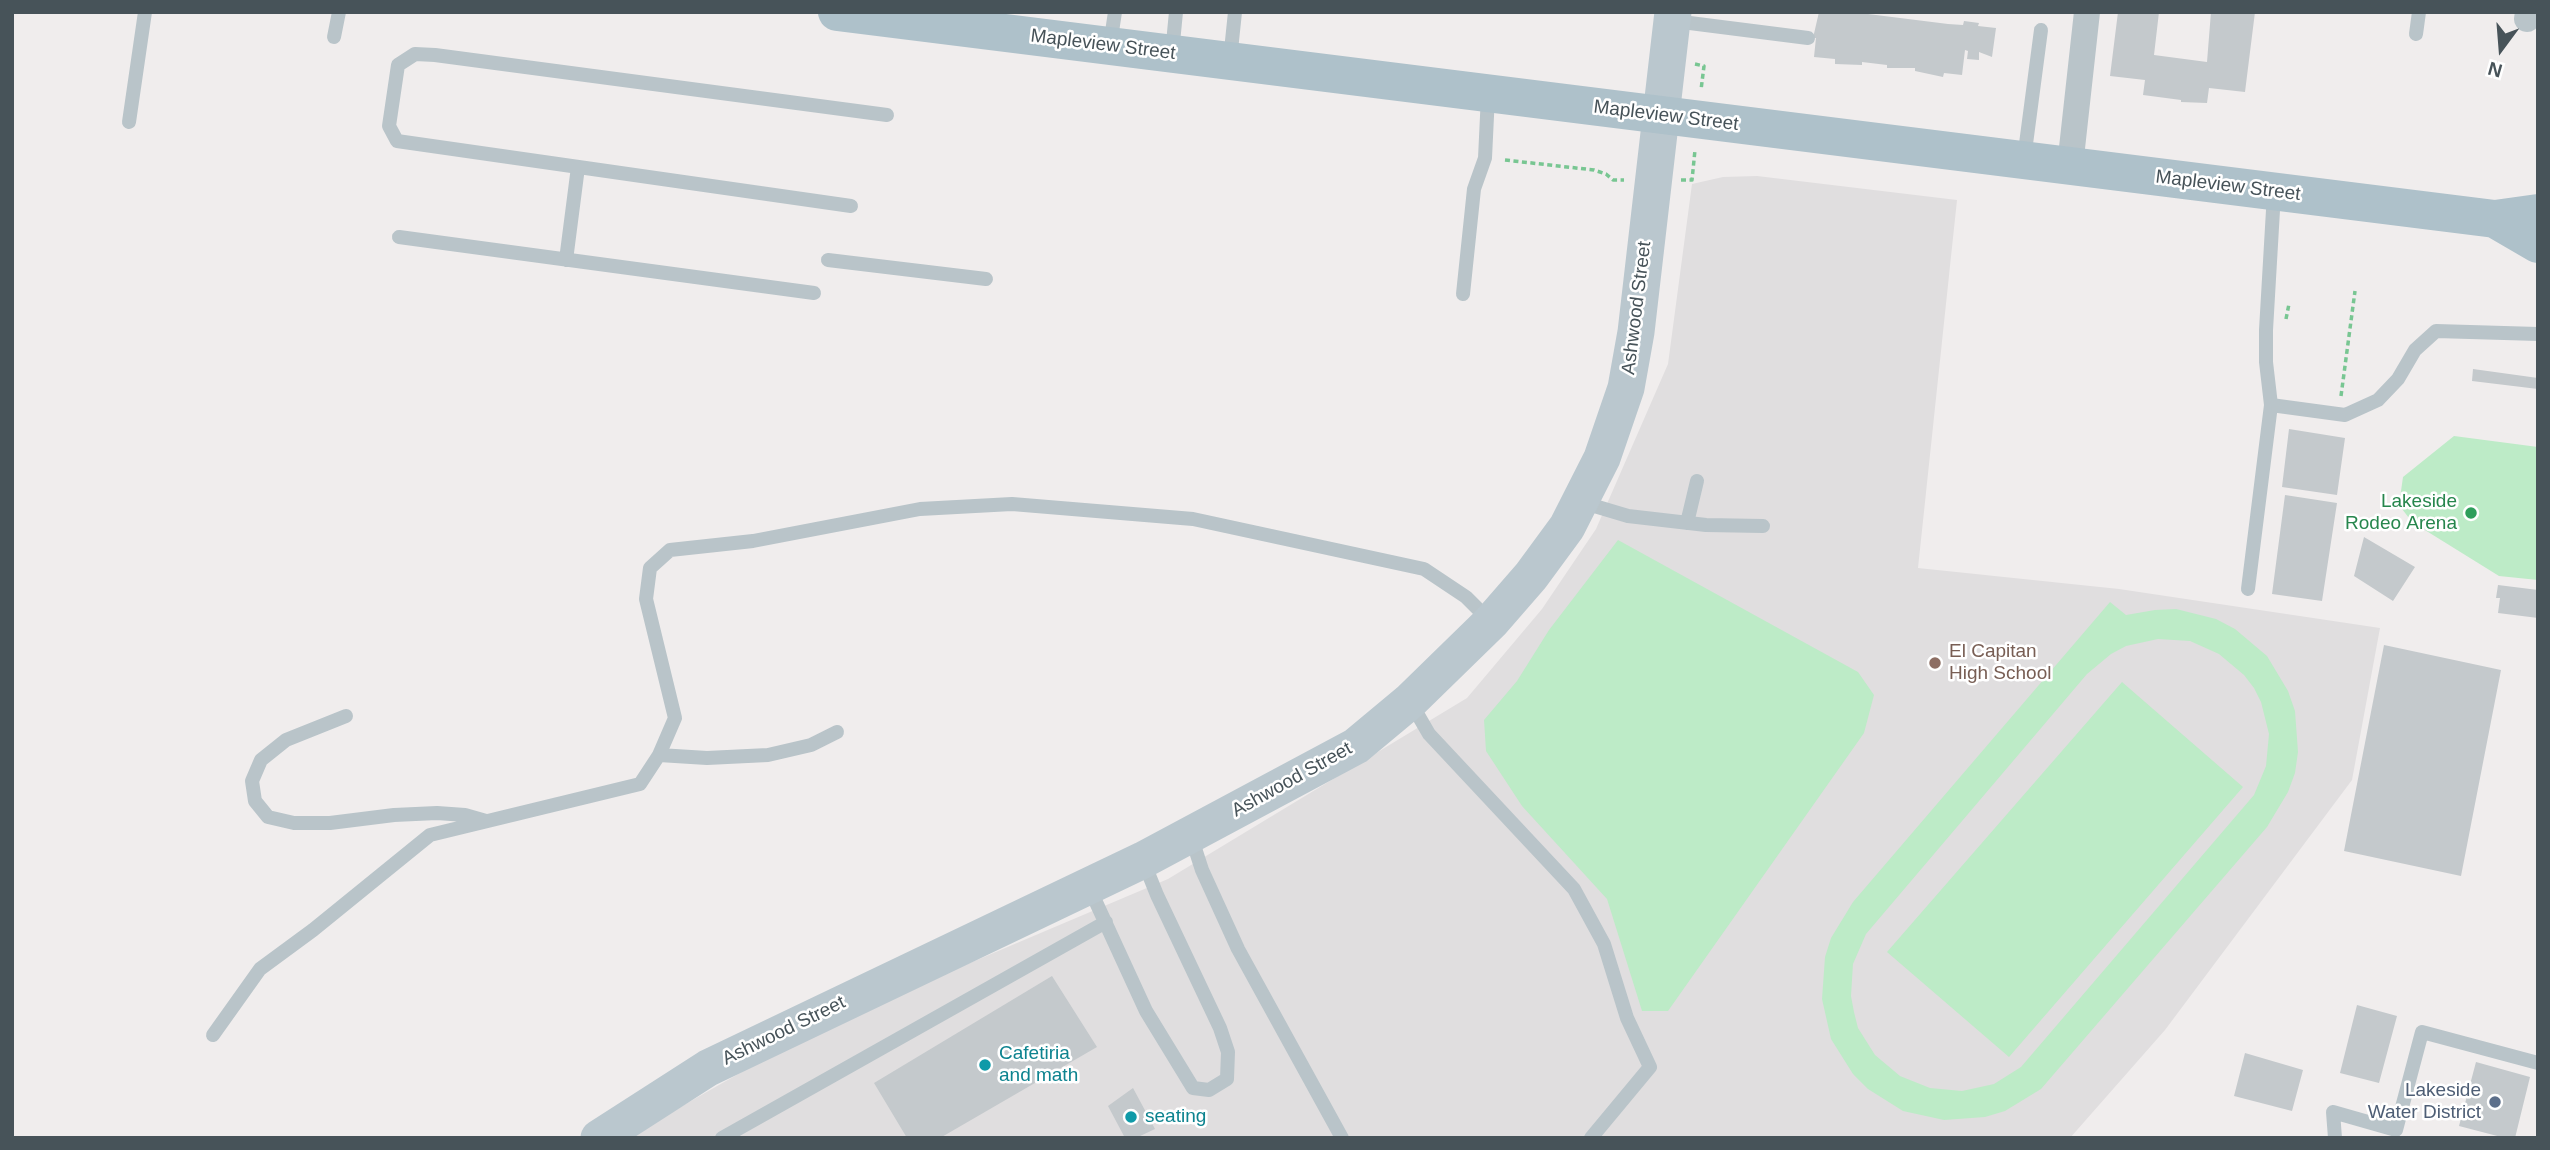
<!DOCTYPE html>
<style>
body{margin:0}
#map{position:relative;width:2550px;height:1150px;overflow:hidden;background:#f0eded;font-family:Arial,sans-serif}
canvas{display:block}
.frame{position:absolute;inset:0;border:14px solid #475359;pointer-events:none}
.north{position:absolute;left:2466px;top:14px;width:70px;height:70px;-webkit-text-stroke:5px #fff;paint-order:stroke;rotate:196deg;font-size:19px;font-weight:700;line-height:28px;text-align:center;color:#475359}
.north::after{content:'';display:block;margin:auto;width:24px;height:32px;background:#475359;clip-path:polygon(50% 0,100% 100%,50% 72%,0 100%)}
</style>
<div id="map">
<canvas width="2550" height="1150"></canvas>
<div class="frame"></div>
<div class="north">N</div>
</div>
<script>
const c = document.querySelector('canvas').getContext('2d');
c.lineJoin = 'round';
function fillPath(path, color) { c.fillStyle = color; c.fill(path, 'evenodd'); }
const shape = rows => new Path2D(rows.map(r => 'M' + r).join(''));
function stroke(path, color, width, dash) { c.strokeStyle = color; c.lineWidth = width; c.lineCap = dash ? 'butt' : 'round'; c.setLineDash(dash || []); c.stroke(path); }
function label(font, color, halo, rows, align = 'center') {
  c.font = font + ' Arial,sans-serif'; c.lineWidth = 5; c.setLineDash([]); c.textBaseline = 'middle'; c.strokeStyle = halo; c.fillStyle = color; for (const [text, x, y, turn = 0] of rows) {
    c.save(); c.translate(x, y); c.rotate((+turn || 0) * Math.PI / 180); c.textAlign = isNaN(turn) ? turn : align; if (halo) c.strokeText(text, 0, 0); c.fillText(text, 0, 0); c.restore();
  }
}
fillPath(shape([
 [1757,176,1957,200,1918,568,2119,589,2380,628,2352,780,2165,1030,2070,1138,626,1138,761,1061,958,968,1168,879,1467,698,1542,609,1596,529,1668,364,1692,184,1723,177]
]), '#e0dedf');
fillPath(shape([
 [2454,436,2538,447,2538,580,2499,576,2412,522,2399,505,2403,477],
 [1618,540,1858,672,1874,695,1864,733,1668,1011,1642,1011,1607,899,1522,806,1486,751,1484,720,1517,681,1549,630],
 [2110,602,2126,615,2155,610,2176,609,2216,619,2235,629,2267,656,2288,691,2295,711,2298,752,2295,773,2288,792,2267,827,2041,1089,2005,1111,1985,1117,1944,1120,1903,1111,1868,1089,1853,1074,1831,1039,1822,999,1825,957,1831,938,1853,902],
 [2158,639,2190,641,2219,654,2244,675,2254,688,2261,702,2269,734,2266,766,2254,795,2021,1067,1994,1084,1962,1091,1930,1088,1900,1076,1875,1055,1858,1028,1854,1012,1851,996,1853,964,1866,934,2087,674,2111,654,2126,646],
 [2122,682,2243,787,2009,1057,1887,952]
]), '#bdebc7');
fillPath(shape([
 [1819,12,1868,12,1868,14,1948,24,1963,25,1964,21,1979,23,1978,26,1996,28,1992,57,1979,52,1979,60,1967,59,1968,51,1965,50,1962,75,1944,73,1943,77,1915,71,1915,68,1887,68,1887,65,1862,62,1862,65,1835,64,1835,59,1814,57,1816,38,1813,38],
 [2118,12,2159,12,2154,55,2207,62,2211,12,2255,12,2245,92,2209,88,2207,103,2181,102,2181,100,2143,95,2145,80,2110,76],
 [2473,369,2538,378,2538,389,2472,381],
 [2289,429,2345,438,2337,495,2282,487],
 [2285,495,2337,503,2322,601,2272,594],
 [2364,537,2415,567,2393,601,2354,576],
 [2498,585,2538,590,2538,618,2498,613,2500,598,2496,598],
 [2384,645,2501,670,2461,876,2344,851],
 [1052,976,1097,1047,940,1138,907,1138,874,1083],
 [2357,1005,2397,1016,2379,1083,2340,1073],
 [2245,1053,2303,1070,2292,1111,2234,1096],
 [2476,1062,2530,1077,2515,1138,2505,1138,2459,1126],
 [1133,1088,1155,1129,1136,1138,1125,1138,1108,1106]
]), '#c4c9cc');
stroke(shape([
 [1695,64,1704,66,1701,90],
 [1505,160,1594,170,1606,174,1613,180,1624,180],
 [1681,180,1692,180,1695,150],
 [2286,319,2289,304],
 [2341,396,2355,291]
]), '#78c692', 3.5, [5, 3.5]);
stroke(shape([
 [1674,21,1808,38],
 [2416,34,2419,12],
 [334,37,339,12],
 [1110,45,1115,12],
 [1172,53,1176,12],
 [1230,60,1235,12],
 [129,122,145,12],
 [2024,159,2041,30],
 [851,206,397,141,389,126,398,65,415,54,435,55,887,115],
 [399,237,814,293],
 [566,260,578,167],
 [828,260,986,279],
 [1463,294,1474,189,1485,158,1488,95],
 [2271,405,2345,415,2378,400,2398,379,2415,350,2436,331,2538,334],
 [1581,502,1628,516,1706,525,1763,526],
 [1687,523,1697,481],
 [2248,589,2271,405,2266,362,2266,330,2274,193],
 [1411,703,1429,734,1574,889,1604,944,1627,1018,1650,1067,1591,1138],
 [346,716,286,740,261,760,252,781,255,801,268,817,294,823,330,823,394,815,437,813,465,815,486,821],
 [659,755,707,758,768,755,811,745,837,732],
 [1191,836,1202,870,1238,949,1342,1138],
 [1089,887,1146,1011,1193,1088,1209,1090,1227,1079,1228,1052,1220,1028,1157,895,1143,860],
 [213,1035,260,969,313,930,430,835,640,784,659,755,675,718,646,599,650,568,670,550,753,541,920,509,1012,504,1193,519,1424,569,1466,597,1490,621],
 [722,1138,1106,922],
 [2335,1138,2333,1112,2396,1130,2422,1032,2538,1063]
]), '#b9c4c9', 14);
stroke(shape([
 [2527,19,2528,12],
 [2070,166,2087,12]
]), '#b9c4c9', 26);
stroke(shape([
 [599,1138,708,1068,1143,860,1356,746,1410,701,1491,622,1531,576,1567,527,1602,458,1626,388,1636,332,1673,12]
]), '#bac7ce', 37);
stroke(shape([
 [837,12,2495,219,2538,213],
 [2495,219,2538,244]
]), '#aec1ca', 38);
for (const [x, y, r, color] of [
 [2471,513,7,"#2e9e5b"],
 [1935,663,7,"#8d6e63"],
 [985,1065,7,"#0f9aa8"],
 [2495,1102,7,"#5c6f8a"],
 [1131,1117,7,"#0f9aa8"]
]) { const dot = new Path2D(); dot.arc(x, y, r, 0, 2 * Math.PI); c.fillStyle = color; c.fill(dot); stroke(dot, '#fff', 2.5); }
label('19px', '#475359', '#fff', [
 ["Mapleview Street",1103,45,7],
 ["Mapleview Street",1666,116,7],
 ["Mapleview Street",2228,186,7],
 ["Ashwood Street",1637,308,-83],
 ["Ashwood Street",1292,780,-29],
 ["Ashwood Street",784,1031,-26]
]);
label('19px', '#27864d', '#fff', [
 ["Lakeside",2457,502],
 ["Rodeo Arena",2457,524]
], 'right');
label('19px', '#785e54', '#fff', [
 ["El Capitan",1949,652],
 ["High School",1949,674]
], 'left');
label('19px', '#0d838f', '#fff', [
 ["Cafetiria",999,1054],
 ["and math",999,1076],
 ["seating",1145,1117]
], 'left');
label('19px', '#4e5e75', '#fff', [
 ["Lakeside",2481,1091],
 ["Water District",2481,1113]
], 'right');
</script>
